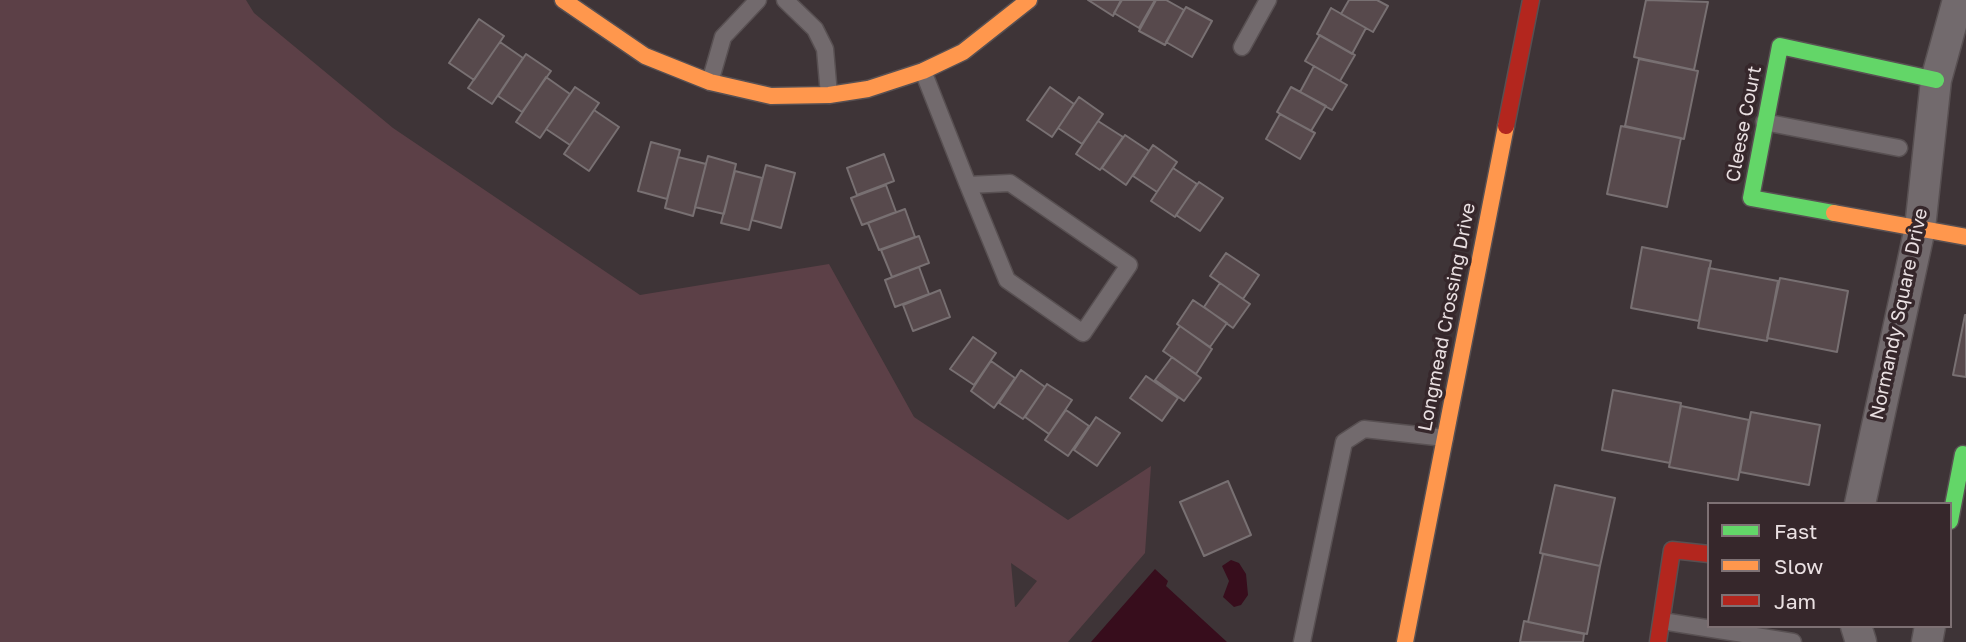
<!DOCTYPE html>
<style>
body{margin:0}
#map{position:relative;width:1966px;height:642px;overflow:hidden;background:#3e3437;font-family:"Golos Text",sans-serif}
canvas{display:block}
.legend{position:absolute;left:1707px;top:502px;width:245px;height:126px;box-sizing:border-box;background:#36272b;border:2px solid #7e7174;margin:0;padding:9px 12px;list-style:none;font-size:21px;color:#eae0e2}
.legend li{display:flex;align-items:center;gap:14px;height:35px}
.legend b{width:35px;border:2px solid #7e7174}
</style>
<div id="map">
<canvas width="1966" height="642"></canvas>
<ul class="legend">
<li><b style="height:9px;background:#63d668"></b>Fast</li>
<li><b style="height:9px;background:#ff974d"></b>Slow</li>
<li><b style="height:9px;background:#b3261e"></b>Jam</li>
</ul>
</div>
<script>
const c = document.querySelector('canvas').getContext('2d');
c.lineJoin = 'round';
function fillPath(path, color) { c.fillStyle = color; c.fill(path, 'evenodd'); }
const shape = rows => new Path2D(rows.map(r => 'M' + r).join(''));
function stroke(path, color, width, dash) { c.strokeStyle = color; c.lineWidth = width; c.lineCap = dash ? 'butt' : 'round'; c.setLineDash(dash || []); c.stroke(path); }
function label(font, color, halo, rows, align = 'center') {
  c.font = font + ' "Golos Text",sans-serif'; c.lineWidth = 7; c.setLineDash([]); c.textBaseline = 'middle'; c.strokeStyle = halo; c.fillStyle = color; for (const [text, x, y, turn = 0] of rows) {
    c.save(); c.translate(x, y); c.rotate((+turn || 0) * Math.PI / 180); c.textAlign = isNaN(turn) ? turn : align; if (halo) c.strokeText(text, 0, 0); c.fillText(text, 0, 0); c.restore();
  }
}
fillPath(shape([
 [0,0,246,0,254,13,393,128,640,295,829,264,914,417,1068,520,1151,466,1145,553,1068,642,0,642],
 [1011,563,1037,581,1016,607,1015,607]
]), '#5c4047');
fillPath(shape([
 [1231,560,1239,563,1246,574,1248,595,1241,605,1234,607,1223,597,1229,581,1222,566],
 [1155,569,1168,581,1166,586,1227,642,1091,642]
]), '#370d1c');
const building = shape([
 [1088,0,1121,0,1113,16,1088,0],
 [1122,0,1155,0,1139,28,1114,13,1122,0],
 [1156,0,1166,0,1184,10,1165,45,1139,31,1156,0],
 [1349,0,1377,0,1388,6,1373,32,1341,14,1349,0],
 [1646,0,1708,2,1694,70,1634,57,1646,0],
 [1186,7,1212,21,1192,57,1166,42,1186,7],
 [1331,8,1366,28,1352,54,1317,34,1331,8],
 [479,19,504,36,474,80,449,63,479,19],
 [1320,35,1355,55,1340,81,1305,61,1320,35],
 [500,42,523,58,492,104,468,88,500,42],
 [526,54,551,71,522,112,498,96,526,54],
 [1639,59,1698,71,1684,139,1625,126,1639,59],
 [1314,66,1347,85,1332,110,1300,92,1314,66],
 [546,77,570,94,540,138,516,122,546,77],
 [575,87,599,103,570,145,546,129,575,87],
 [1050,87,1074,104,1052,137,1027,120,1050,87],
 [1291,87,1326,106,1311,131,1277,112,1291,87],
 [1079,97,1103,114,1082,144,1058,128,1079,97],
 [594,110,619,127,589,171,564,154,594,110],
 [1280,114,1315,133,1300,159,1266,139,1280,114],
 [1098,121,1123,137,1100,170,1076,154,1098,121],
 [1621,126,1681,138,1667,207,1607,194,1621,126],
 [1125,135,1149,151,1126,185,1102,168,1125,135],
 [651,142,680,150,667,199,638,191,651,142],
 [1153,145,1177,162,1157,192,1133,176,1153,145],
 [884,154,894,181,857,195,847,168,884,154],
 [708,156,736,164,724,214,695,207,708,156],
 [678,157,706,164,693,216,665,208,678,157],
 [766,165,795,173,781,228,752,220,766,165],
 [1173,168,1197,184,1175,217,1151,201,1173,168],
 [735,171,762,178,749,230,721,223,735,171],
 [1199,182,1223,198,1200,231,1176,215,1199,182],
 [886,185,896,212,862,225,851,198,886,185],
 [905,209,915,237,879,250,868,223,905,209],
 [919,236,929,263,892,277,881,250,919,236],
 [1642,247,1711,261,1699,321,1631,308,1642,247],
 [1226,253,1259,275,1243,299,1210,276,1226,253],
 [919,267,929,294,895,307,885,280,919,267],
 [1709,268,1778,281,1767,341,1698,328,1709,268],
 [1780,278,1848,291,1837,352,1767,338,1780,278],
 [1220,283,1250,304,1233,328,1204,307,1220,283],
 [940,290,950,317,913,331,903,305,940,290],
 [1193,300,1227,323,1210,347,1177,324,1193,300],
 [1965,315,1966,315,1966,377,1953,375,1965,315],
 [1180,326,1212,349,1196,374,1163,351,1180,326],
 [973,337,996,353,974,385,950,369,973,337],
 [1172,357,1201,378,1184,401,1155,380,1172,357],
 [991,361,1015,378,994,408,971,391,991,361],
 [1021,370,1045,387,1023,419,999,403,1021,370],
 [1146,376,1178,398,1162,421,1130,398,1146,376],
 [1047,384,1072,400,1049,434,1025,417,1047,384],
 [1613,390,1681,403,1670,463,1602,450,1613,390],
 [1681,406,1749,420,1738,480,1669,467,1681,406],
 [1066,410,1089,426,1068,456,1045,440,1066,410],
 [1751,412,1820,425,1809,485,1740,472,1751,412],
 [1096,417,1120,433,1097,466,1074,450,1096,417],
 [1228,481,1251,535,1204,556,1180,502,1228,481],
 [1555,485,1615,498,1600,566,1540,553,1555,485],
 [1543,554,1600,566,1587,634,1528,622,1543,554],
 [1524,621,1584,634,1583,642,1520,642,1524,621]
]);
fillPath(building, '#57494c');
stroke(building, '#787072', 2);
const lane = shape([
 [785,0,815,29,825,49,829,95],
 [1242,47,1268,0],
 [923,71,968,185,1007,280,1083,333,1129,265,1010,183,968,185],
 [710,82,723,37,758,0],
 [1764,122,1899,148],
 [1662,621,1793,642],
 [1302,642,1344,442,1364,429,1445,438]
]);
const street = shape([
 [1860,504,1920,228,1936,80,1958,0],
 [1856,626,1861,642],
 [1927,642,1930,626]
]);
const fast = shape([
 [1834,213,1751,198,1780,46,1936,80],
 [1950,521,1963,454]
]);
const slow = shape([
 [563,0,645,56,710,82,771,96,829,95,868,89,923,71,963,52,1029,0],
 [1834,213,1966,237],
 [1405,642,1506,126]
]);
const jam = shape([
 [1506,126,1531,0],
 [1658,642,1672,550,1709,554]
]);
stroke(lane, '#585052', 19);
stroke(street, '#585052', 33);
stroke(fast, '#585052', 19);
stroke(slow, '#585052', 19);
stroke(jam, '#585052', 19);
stroke(lane, '#726a6d', 16);
stroke(street, '#726a6d', 30);
stroke(fast, '#63d668', 16);
stroke(slow, '#ff974d', 16);
stroke(jam, '#b3261e', 16);
label('19px', '#eae0e2', '#36272b', [
 ["Cleese Court",1744,124,-79],
 ["Normandy Square Drive",1899,314,-78],
 ["Longmead Crossing Drive",1447,317,-79]
]);
</script>
